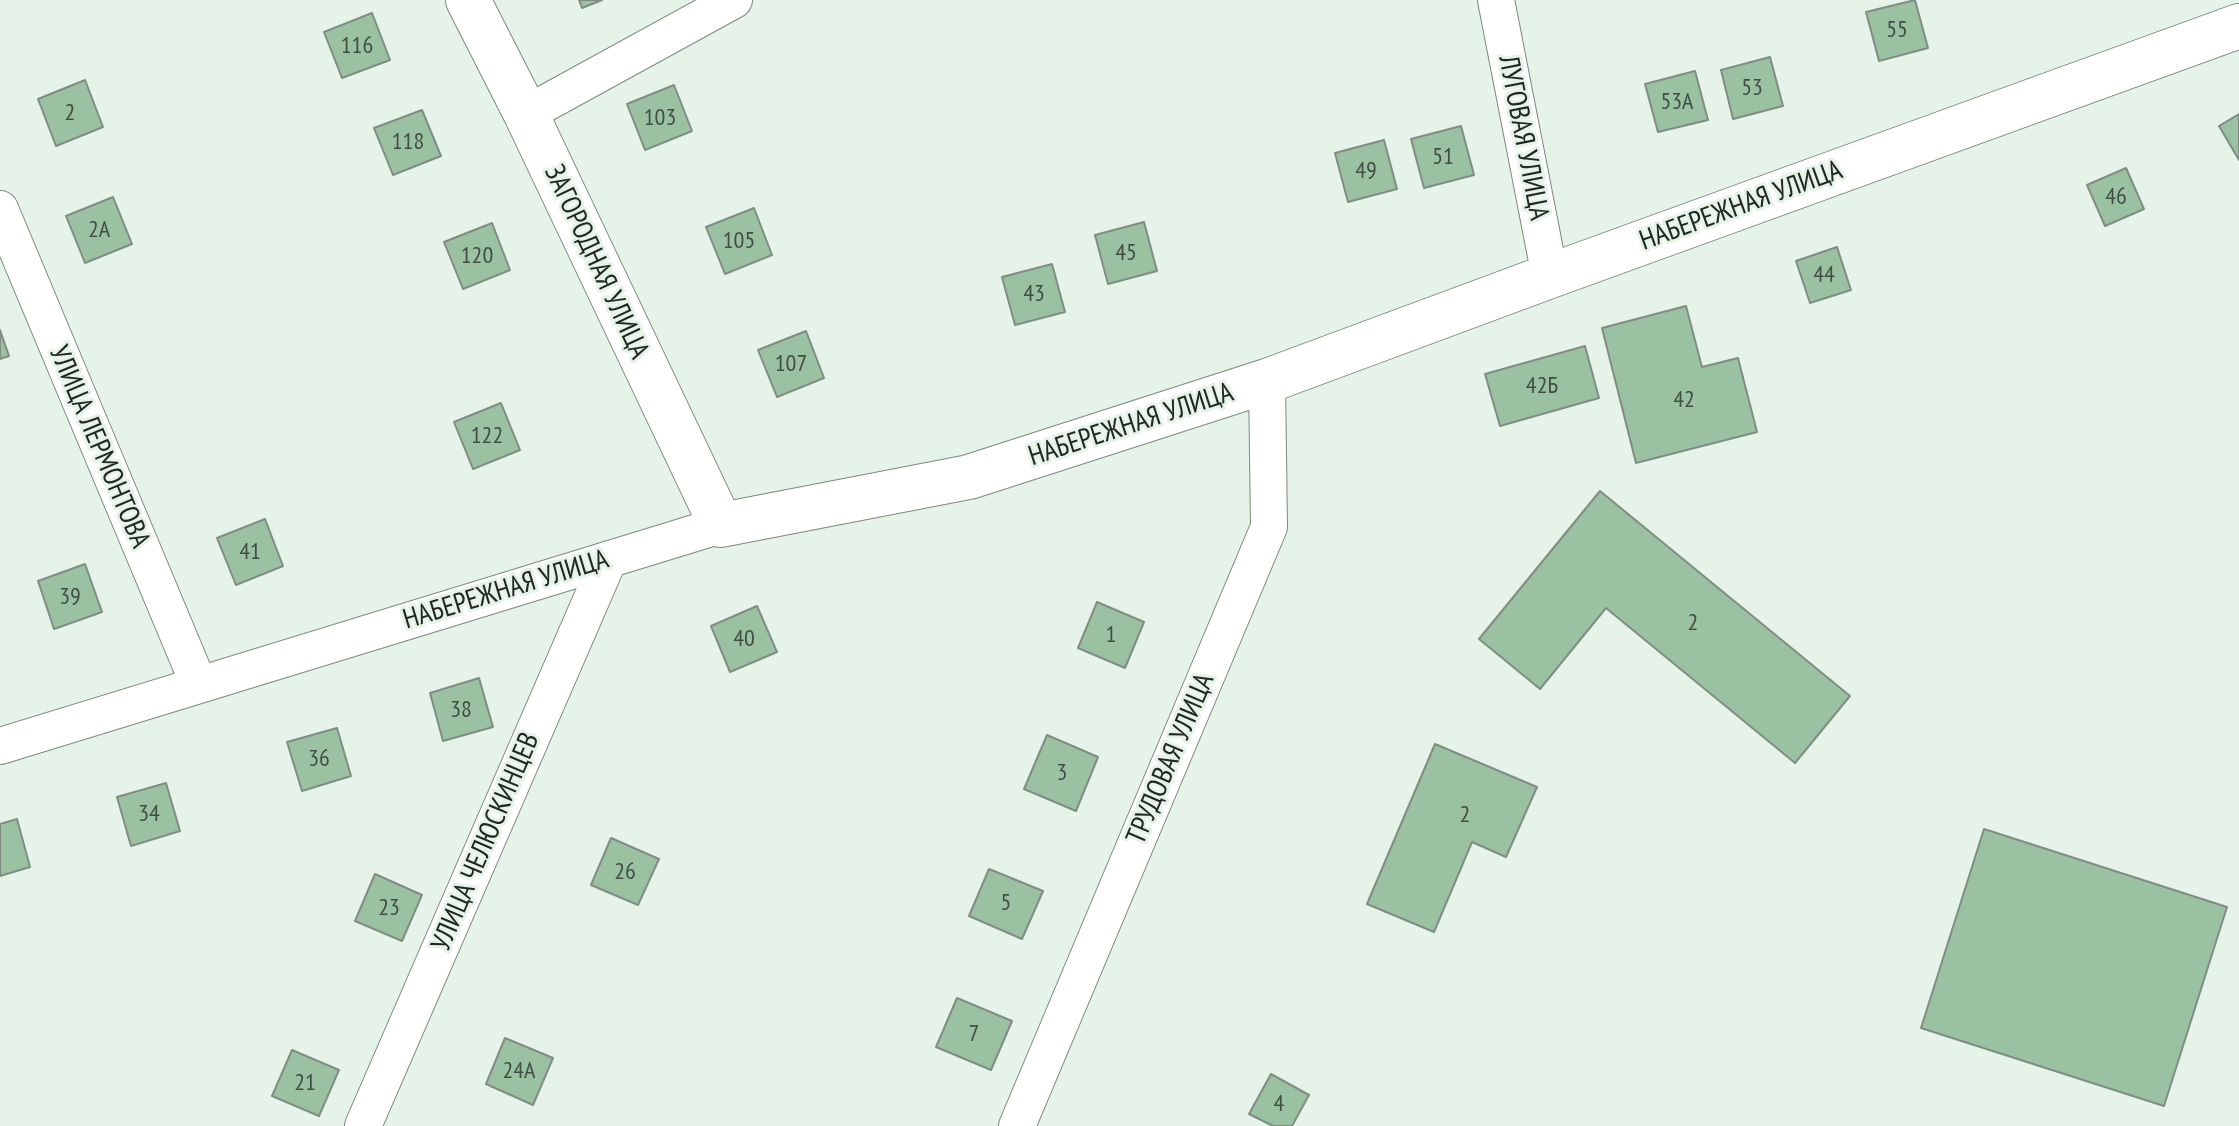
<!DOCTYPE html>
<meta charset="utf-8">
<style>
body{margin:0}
canvas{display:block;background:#e5f3e8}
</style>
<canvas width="2239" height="1126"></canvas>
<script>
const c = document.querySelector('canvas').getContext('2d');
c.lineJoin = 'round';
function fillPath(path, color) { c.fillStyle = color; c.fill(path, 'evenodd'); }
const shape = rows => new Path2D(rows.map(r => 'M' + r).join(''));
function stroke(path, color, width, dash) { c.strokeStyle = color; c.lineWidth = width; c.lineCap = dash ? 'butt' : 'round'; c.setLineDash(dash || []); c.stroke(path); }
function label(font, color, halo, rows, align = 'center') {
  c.font = font + ' "PT Sans Narrow",sans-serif'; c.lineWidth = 6; c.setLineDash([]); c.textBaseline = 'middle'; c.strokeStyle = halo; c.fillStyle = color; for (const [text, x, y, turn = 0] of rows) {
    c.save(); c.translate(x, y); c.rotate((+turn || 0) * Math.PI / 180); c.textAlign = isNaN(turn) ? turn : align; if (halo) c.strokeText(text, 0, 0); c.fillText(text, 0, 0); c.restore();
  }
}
const building = shape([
 [579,0,602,0,582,8,579,0],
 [1915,0,1928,48,1879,61,1866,12,1915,0],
 [372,13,390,60,342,78,324,32,372,13],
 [1770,57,1783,106,1733,119,1721,70,1770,57],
 [1695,71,1708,120,1658,132,1645,84,1695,71],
 [85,80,103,127,56,146,38,99,85,80],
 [674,85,692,131,645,150,627,104,674,85],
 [422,110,441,156,393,175,374,128,422,110],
 [2239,114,2239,160,2219,126,2239,114],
 [1461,126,1474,175,1424,188,1411,139,1461,126],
 [1384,140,1397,189,1348,202,1335,153,1384,140],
 [2126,168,2144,209,2105,226,2087,185,2126,168],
 [113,197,132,244,85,263,66,216,113,197],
 [754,208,772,255,725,274,706,227,754,208],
 [1144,222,1157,271,1108,284,1095,235,1144,222],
 [492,223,510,270,463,289,444,242,492,223],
 [1837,247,1851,290,1810,303,1796,261,1837,247],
 [1052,264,1065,312,1015,325,1002,277,1052,264],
 [1686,306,1702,367,1738,358,1757,432,1636,463,1602,328,1686,306],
 [0,330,9,356,0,359,0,330],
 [806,331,824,378,777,397,758,350,806,331],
 [1585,346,1599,398,1500,426,1485,374,1585,346],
 [501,403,520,450,473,469,454,422,501,403],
 [1600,491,1850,696,1795,763,1606,608,1540,689,1479,639,1600,491],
 [265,519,283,566,236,585,217,538,265,519],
 [85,564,102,612,54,629,38,581,85,564],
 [1097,602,1144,622,1125,668,1078,648,1097,602],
 [757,606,777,652,730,672,711,626,757,606],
 [479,678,493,727,443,741,430,693,479,678],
 [337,728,351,776,302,791,287,742,337,728],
 [1047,735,1098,757,1076,811,1024,789,1047,735],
 [1435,744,1537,787,1506,857,1472,842,1434,932,1367,904,1435,744],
 [166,783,180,831,131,846,117,797,166,783],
 [17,819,30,867,0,876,0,824,17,819],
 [1984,829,2227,907,2164,1106,1921,1028,1984,829],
 [611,838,659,859,638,905,591,885,611,838],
 [989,869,1043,891,1022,939,969,916,989,869],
 [375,874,422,895,402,941,355,921,375,874],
 [957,998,1012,1021,991,1070,936,1047,957,998],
 [505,1038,553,1058,533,1105,486,1084,505,1038],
 [292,1050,339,1070,319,1116,272,1096,292,1050],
 [1271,1074,1309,1095,1292,1126,1273,1126,1249,1114,1271,1074]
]);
fillPath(building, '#9bc1a3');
stroke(building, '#818d83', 2);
const minor = shape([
 [1496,0,1550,276],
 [526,114,734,0],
 [0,209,199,685],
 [0,746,721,525],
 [363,1126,609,559],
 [1017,1126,1269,527,1267,381]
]);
const tertiary = shape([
 [468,0,526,114,721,525,969,477,1267,381,1550,276,2239,26]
]);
stroke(minor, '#7d897f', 38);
stroke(tertiary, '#7d897f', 46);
stroke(minor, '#fff', 36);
stroke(tertiary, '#fff', 44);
label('24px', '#404e43', null, [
 ["55",1897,30],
 ["116",357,46],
 ["53",1752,88],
 ["53А",1677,102],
 ["2",70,113],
 ["103",660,118],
 ["118",408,142],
 ["51",1443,157],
 ["49",1366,171],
 ["46",2116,197],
 ["2А",99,230],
 ["105",739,241],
 ["45",1126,253],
 ["120",477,256],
 ["44",1824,275],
 ["43",1034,294],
 ["107",791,364],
 ["42Б",1542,386],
 ["42",1684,400],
 ["122",487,436],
 ["41",250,552],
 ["39",70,597],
 ["2",1693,623],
 ["1",1111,635],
 ["40",744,639],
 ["38",461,710],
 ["36",319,759],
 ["3",1062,773],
 ["34",149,814],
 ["2",1465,815],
 ["26",625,872],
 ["5",1006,903],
 ["23",389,908],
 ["7",974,1034],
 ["24А",519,1071],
 ["21",305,1083],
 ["4",1279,1104]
]);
label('28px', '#222723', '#e5f3e8', [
 ["ЛУГОВАЯ УЛИЦА",1523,138,79],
 ["НАБЕРЕЖНАЯ УЛИЦА",1741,206,-20],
 ["ЗАГОРОДНАЯ УЛИЦА",596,262,65],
 ["НАБЕРЕЖНАЯ УЛИЦА",1131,425,-18],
 ["УЛИЦА ЛЕРМОНТОВА",99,447,67],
 ["НАБЕРЕЖНАЯ УЛИЦА",506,590,-17],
 ["ТРУДОВАЯ УЛИЦА",1171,759,-67],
 ["УЛИЦА ЧЕЛЮСКИНЦЕВ",486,842,-67]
]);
</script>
